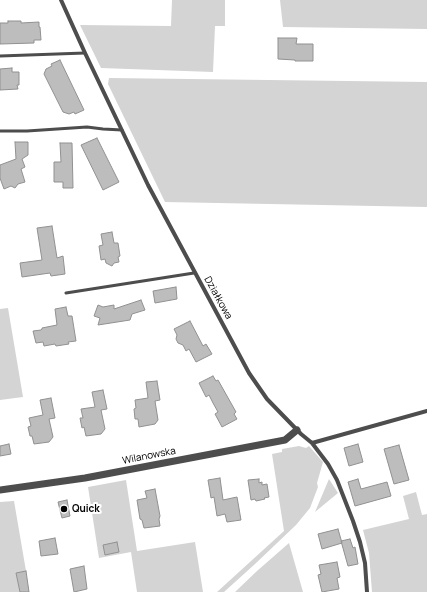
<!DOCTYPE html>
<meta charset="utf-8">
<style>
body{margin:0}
canvas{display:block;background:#fff}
</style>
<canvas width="427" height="592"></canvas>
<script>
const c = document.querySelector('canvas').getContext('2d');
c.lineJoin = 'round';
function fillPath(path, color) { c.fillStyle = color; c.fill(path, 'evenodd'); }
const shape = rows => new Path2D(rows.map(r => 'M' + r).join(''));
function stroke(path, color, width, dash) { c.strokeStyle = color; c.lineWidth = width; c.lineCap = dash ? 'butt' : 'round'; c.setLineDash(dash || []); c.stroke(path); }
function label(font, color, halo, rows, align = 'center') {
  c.font = font + ' Manrope,sans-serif'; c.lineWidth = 4; c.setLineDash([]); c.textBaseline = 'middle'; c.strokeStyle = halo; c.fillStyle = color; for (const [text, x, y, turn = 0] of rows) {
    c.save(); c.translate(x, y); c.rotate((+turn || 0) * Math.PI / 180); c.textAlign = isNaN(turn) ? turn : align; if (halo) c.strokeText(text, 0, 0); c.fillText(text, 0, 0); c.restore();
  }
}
fillPath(shape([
 [172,0,225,0,225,26,215,26,213,72,101,68,80,25,171,26],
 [280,0,427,0,427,29,283,27],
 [109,78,427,82,427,207,165,202,108,84],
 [8,308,23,397,0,400,0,309],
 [299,446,306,448,309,446,323,462,317,483,318,487,310,508,296,525,255,564,224,592,217,592,284,531,272,454,282,452,282,449],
 [329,479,338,493,315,512],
 [126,480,137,551,195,542,203,592,137,592,131,552,99,558,88,487],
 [416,492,422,515,427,514,427,592,372,592,369,553,363,530,409,519,403,496],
 [14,501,26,571,16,573,20,592,0,592,0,502],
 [289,543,303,592,235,592,257,571]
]), '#d4d4d4');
const building = shape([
 [8,21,21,21,21,23,39,22,39,27,40,27,41,40,34,40,34,43,0,44,0,23,8,23,8,21],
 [278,38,297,38,296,44,313,44,313,61,295,61,295,60,278,59,278,38],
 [60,60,84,110,75,114,74,112,69,114,63,112,44,74,46,69,52,66,51,64,60,60],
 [12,68,12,72,19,72,19,85,17,85,18,89,0,90,0,69,12,68],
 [97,138,119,182,103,190,81,145,97,138],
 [15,142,28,142,28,155,22,159,25,167,21,169,25,182,18,184,15,188,11,186,4,189,0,178,0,165,16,159,15,142],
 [60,143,72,143,73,188,63,188,63,182,54,182,54,162,61,162,60,143],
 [52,226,57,258,63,256,65,274,51,276,50,273,22,277,20,263,42,260,37,228,52,226],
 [112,232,114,243,118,243,120,256,118,257,119,262,114,263,112,266,106,263,105,259,101,260,99,246,103,245,101,234,112,232],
 [176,287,177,299,155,303,153,291,176,287],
 [141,300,145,310,132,314,130,320,98,325,100,318,94,316,98,305,103,307,114,305,114,309,141,300],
 [66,307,68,316,72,316,76,341,68,342,69,344,56,346,55,344,44,346,43,342,36,343,33,331,41,330,42,329,42,328,57,325,55,309,66,307],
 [190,321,203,346,206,344,212,354,196,362,189,349,186,351,183,345,178,343,176,339,177,335,174,329,190,321],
 [213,376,216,381,218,380,236,412,234,414,237,419,222,427,215,414,218,412,213,403,209,395,206,397,199,383,213,376],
 [157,381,160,400,155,401,158,420,155,424,139,427,138,419,135,419,134,409,136,408,135,400,148,398,146,382,157,381],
 [103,390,107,409,101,410,105,429,101,434,86,436,84,427,82,428,80,418,83,418,81,409,95,407,92,392,103,390],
 [51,398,55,418,49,419,53,437,49,442,34,444,32,436,30,436,28,427,31,426,29,418,43,415,40,400,51,398],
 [9,444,11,454,0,456,0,446,9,444],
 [358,444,363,462,349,466,344,448,358,444],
 [399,445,409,480,394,484,384,449,399,445],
 [220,478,223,500,237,497,241,520,227,522,225,514,217,516,214,497,211,498,208,480,220,478],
 [259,479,259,483,262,482,262,485,267,484,269,497,264,498,265,499,256,501,255,499,251,500,248,480,259,479],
 [358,479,361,489,387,482,391,496,355,506,348,482,358,479],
 [155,489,160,516,159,519,160,526,144,528,142,520,140,519,137,500,147,498,145,491,155,489],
 [67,500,70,516,62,518,58,502,67,500],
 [338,529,342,543,322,549,318,534,338,529],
 [55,538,58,554,41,556,39,541,55,538],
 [350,539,353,548,355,547,358,564,348,566,341,541,350,539],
 [117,542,119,552,105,555,103,545,117,542],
 [337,562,340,577,337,578,339,589,322,592,318,575,321,574,319,565,337,562],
 [84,566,87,589,74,592,70,569,84,566],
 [26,571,29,592,20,592,16,573,26,571]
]);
fillPath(building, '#bdbdbd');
stroke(building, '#919191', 1);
stroke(shape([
 [0,56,85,53],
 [0,131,27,131,87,127,103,129,122,130],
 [66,293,194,273]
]), '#4d4d4d', 3);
stroke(shape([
 [61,0,85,53,148,185,249,373,267,399,301,434,312,443,328,464,337,480,353,521,360,542,365,563,367,592],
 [312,443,427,411]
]), '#4d4d4d', 4);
stroke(shape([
 [0,490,85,478,285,440,297,430]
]), '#4d4d4d', 7);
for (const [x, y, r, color] of [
 [64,509,4,"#000"]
]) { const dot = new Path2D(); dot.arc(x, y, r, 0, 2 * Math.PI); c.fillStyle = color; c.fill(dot); stroke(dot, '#fff', 1.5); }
label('10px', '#000', '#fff', [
 ["Działkowa",218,298,61],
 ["Wilanowska",149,456,-11]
]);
label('bold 10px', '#000', '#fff', [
 ["Quick",72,509]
], 'left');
</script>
